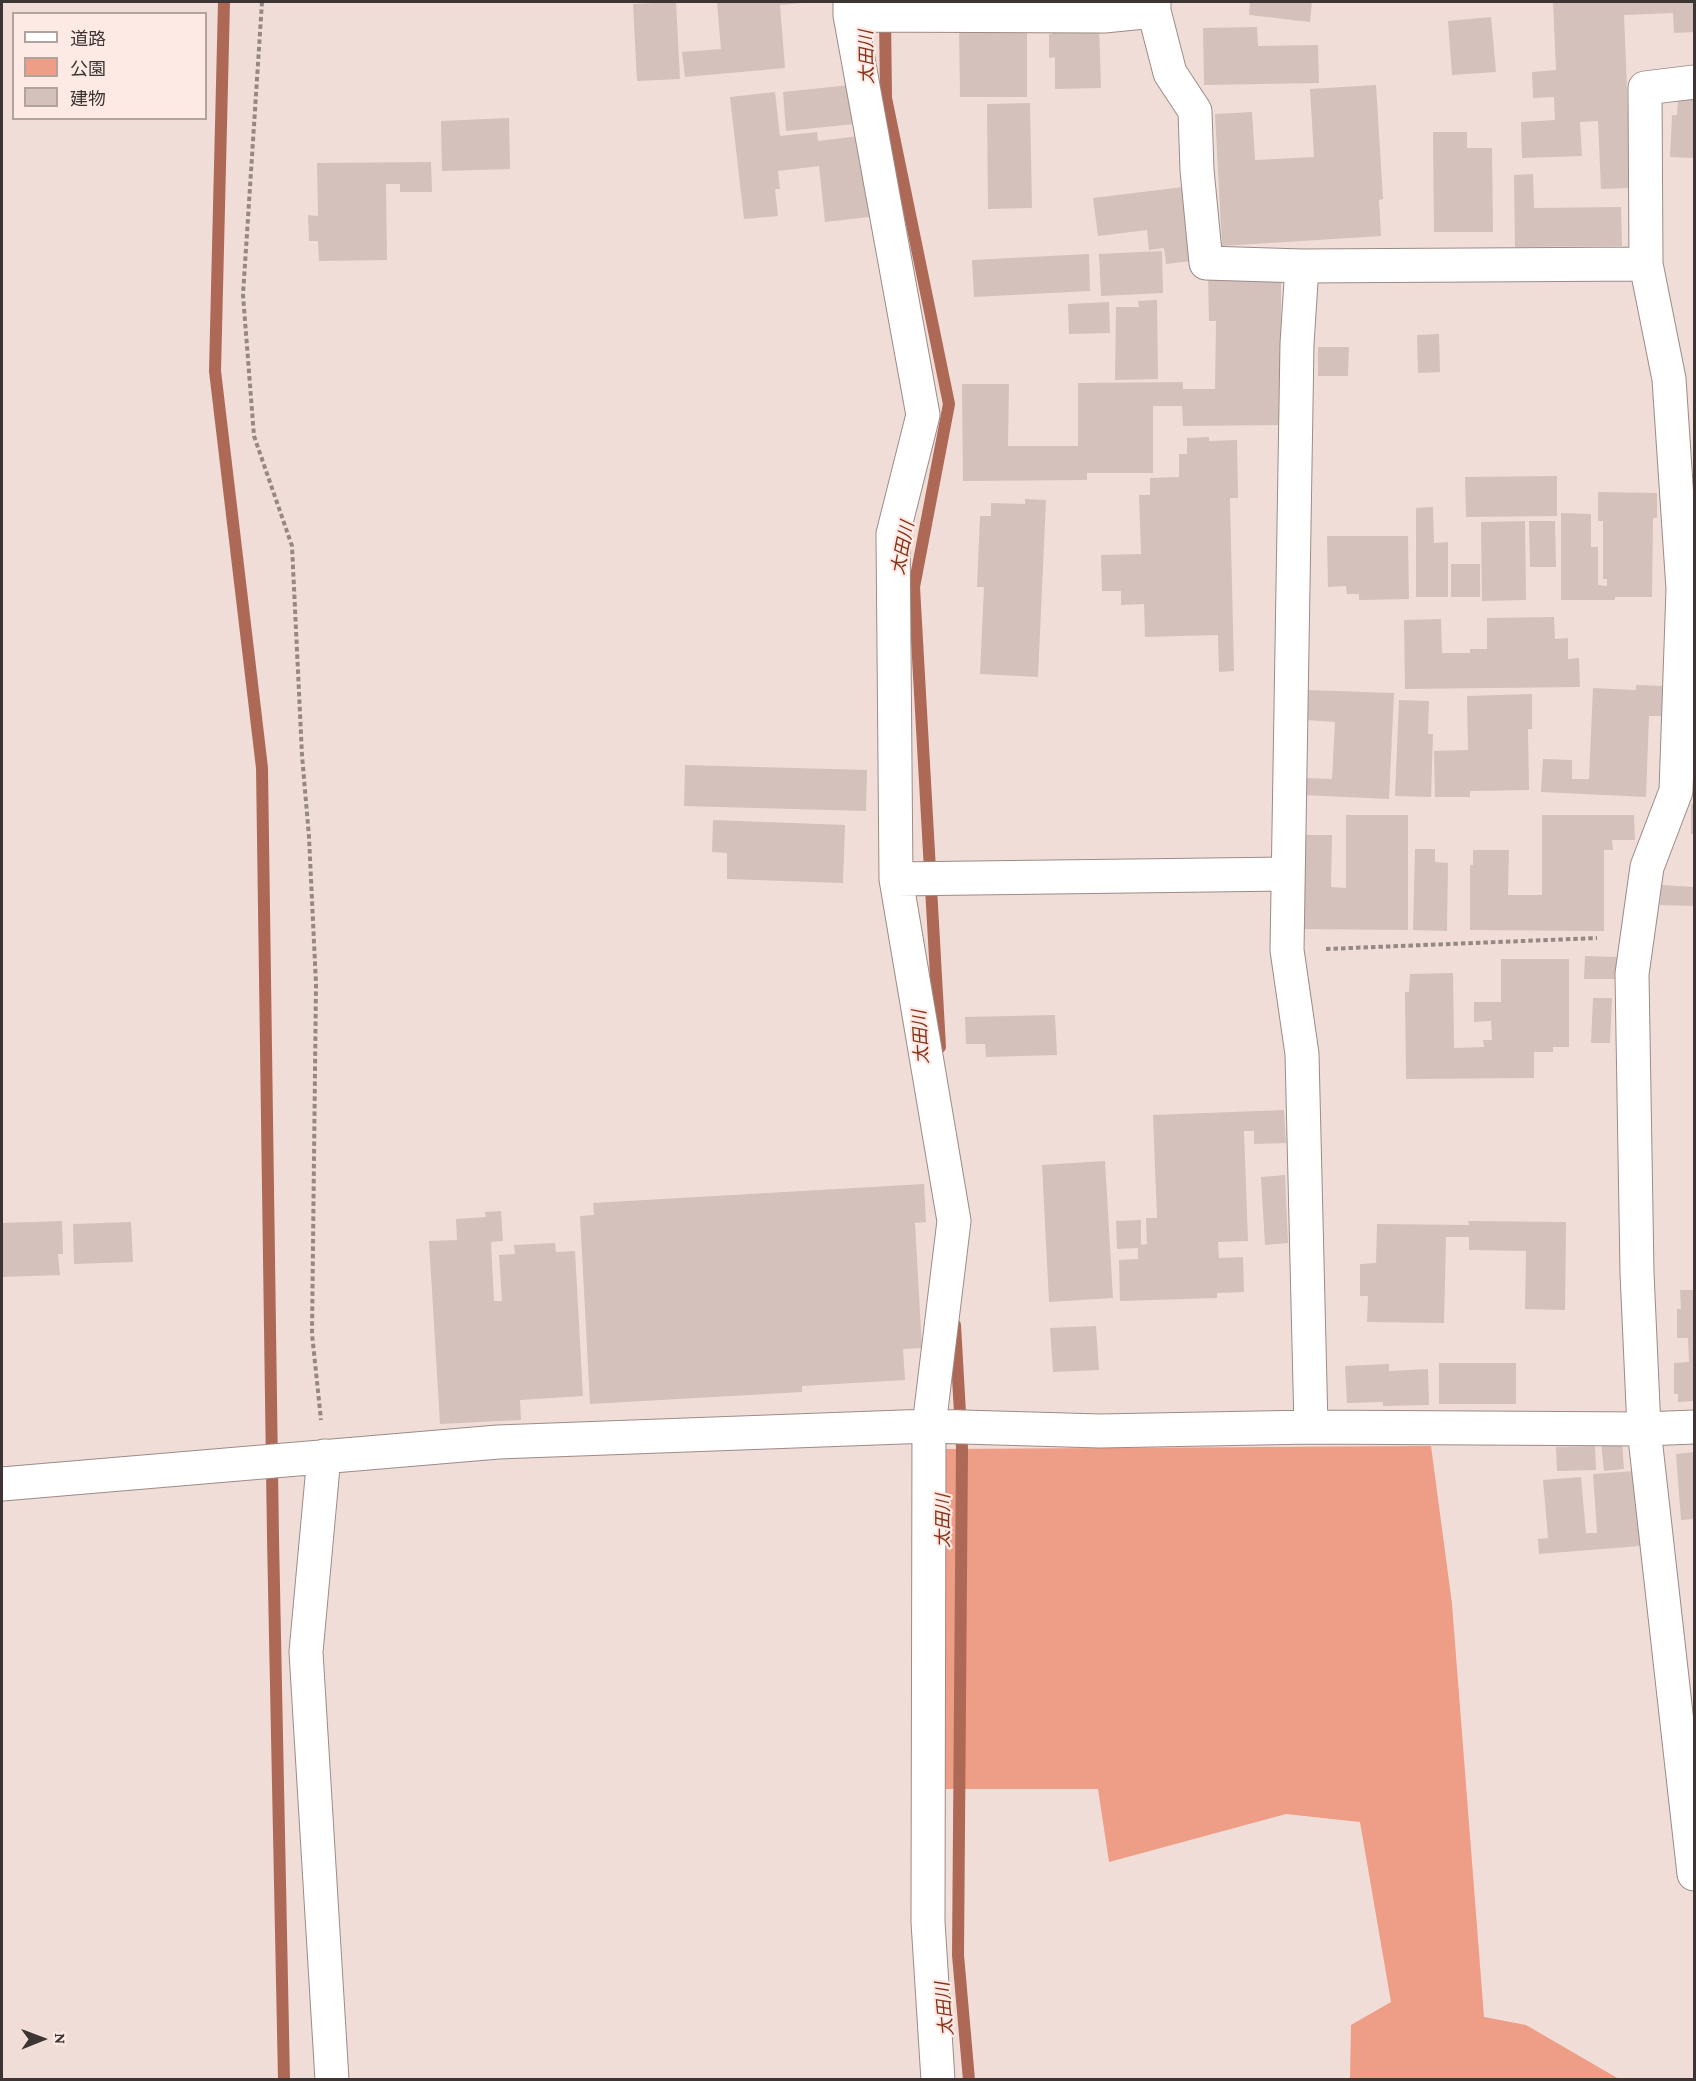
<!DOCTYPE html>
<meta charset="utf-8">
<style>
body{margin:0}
#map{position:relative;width:1696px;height:2081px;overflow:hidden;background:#f0ddd7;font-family:"Crimson Pro","Noto Sans JP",serif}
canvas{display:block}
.frame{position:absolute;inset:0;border:3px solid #3c3533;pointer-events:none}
.legend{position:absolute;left:12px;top:12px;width:195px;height:108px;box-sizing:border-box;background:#feeae4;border:2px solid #b0a29d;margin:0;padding:8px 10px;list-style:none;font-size:18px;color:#3c3533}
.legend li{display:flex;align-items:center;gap:12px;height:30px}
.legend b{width:30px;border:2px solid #b0a29d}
.north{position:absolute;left:12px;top:2009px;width:60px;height:60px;-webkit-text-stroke:4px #feeae4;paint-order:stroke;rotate:89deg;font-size:16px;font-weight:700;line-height:24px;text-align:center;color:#3c3533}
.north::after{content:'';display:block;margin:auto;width:21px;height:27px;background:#3c3533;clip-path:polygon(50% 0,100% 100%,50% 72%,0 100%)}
</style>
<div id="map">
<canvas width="1696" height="2081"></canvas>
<div class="frame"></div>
<ul class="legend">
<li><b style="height:8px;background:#fff"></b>道路</li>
<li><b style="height:16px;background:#ee9d86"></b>公園</li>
<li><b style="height:16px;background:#d4c1bb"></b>建物</li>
</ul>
<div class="north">N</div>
</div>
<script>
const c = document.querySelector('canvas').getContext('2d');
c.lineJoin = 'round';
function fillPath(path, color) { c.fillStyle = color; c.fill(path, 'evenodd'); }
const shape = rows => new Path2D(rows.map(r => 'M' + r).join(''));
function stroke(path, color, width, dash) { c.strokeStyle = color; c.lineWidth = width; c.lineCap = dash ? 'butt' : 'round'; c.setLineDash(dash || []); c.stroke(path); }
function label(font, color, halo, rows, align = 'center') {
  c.font = font + ' "Crimson Pro","Noto Sans JP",serif'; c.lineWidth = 4.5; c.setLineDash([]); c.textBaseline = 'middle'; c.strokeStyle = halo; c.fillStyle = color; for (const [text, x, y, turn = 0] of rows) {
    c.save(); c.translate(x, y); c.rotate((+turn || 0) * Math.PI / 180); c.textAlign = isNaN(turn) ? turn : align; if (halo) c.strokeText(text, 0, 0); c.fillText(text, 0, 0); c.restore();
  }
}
fillPath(shape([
 [1431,1446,1452,1604,1484,2017,1526,2025,1619,2079,1350,2079,1351,2025,1391,2002,1360,1822,1286,1814,1109,1862,1098,1789,941,1789,942,1449]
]), '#ee9d86');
stroke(shape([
 [224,2,215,371,262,768,273,1538,284,2080],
 [885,16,886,98,949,404,914,587,940,1047],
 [955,1325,962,1448,958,1955,969,2080]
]), '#ad6956', 12);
fillPath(shape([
 [676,2,680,79,637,81,633,4],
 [717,2,803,2,803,3,780,5,785,68,685,77,682,52,721,49],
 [1250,2,1312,2,1310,22,1249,15],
 [1553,2,1694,2,1694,32,1674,33,1673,13,1624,15,1631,188,1601,189,1598,121,1580,122,1582,156,1522,158,1521,122,1555,120,1554,97,1533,98,1532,72,1556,70],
 [1491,17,1496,72,1452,75,1448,21],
 [1027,23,1027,97,960,97,959,24],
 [1099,24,1101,88,1055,89,1055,57,1049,58,1049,34,1052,34,1052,25],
 [1257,27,1258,46,1318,45,1319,83,1204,85,1203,28],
 [850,85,854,124,786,131,783,92],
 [1376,85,1383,199,1379,200,1381,236,1222,246,1215,114,1252,112,1255,160,1314,157,1310,89],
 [775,92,780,136,817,132,818,141,859,136,869,217,825,222,819,166,778,171,780,189,775,189,778,216,744,219,730,97],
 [1678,99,1694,99,1694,158,1670,157,1672,115,1677,115],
 [1030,103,1032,208,988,209,987,104],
 [509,118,510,169,442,171,441,121],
 [1433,132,1467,132,1467,148,1492,148,1493,232,1434,232],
 [431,162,432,192,400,192,400,184,386,184,387,260,319,261,318,241,309,241,308,215,318,216,317,163],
 [1533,174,1534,208,1621,207,1622,246,1515,247,1514,175],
 [1183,187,1192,261,1166,264,1164,248,1149,250,1147,230,1098,236,1093,198],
 [1162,251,1163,293,1101,296,1099,254],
 [1089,254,1090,291,974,297,972,260],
 [1281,276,1281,415,1279,415,1278,425,1183,426,1182,406,1153,406,1153,473,1087,473,1087,480,963,481,962,384,1009,384,1008,446,1078,446,1078,383,1183,382,1183,389,1215,389,1216,321,1209,321,1208,277],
 [1157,300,1158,379,1115,380,1116,307,1139,307,1138,301],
 [1109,302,1110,333,1069,334,1068,304],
 [1439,334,1440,372,1418,373,1417,335],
 [1318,347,1349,347,1348,376,1318,376],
 [1209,437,1209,441,1237,440,1238,498,1230,498,1234,671,1219,672,1218,635,1145,637,1144,604,1121,605,1121,591,1102,591,1101,555,1141,554,1139,495,1150,495,1150,478,1179,477,1179,454,1187,454,1187,438],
 [1557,476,1557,516,1466,517,1465,477],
 [1598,492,1657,493,1657,518,1653,518,1652,597,1615,597,1615,600,1561,600,1561,513,1591,514,1591,547,1598,547,1598,585,1607,586,1607,579,1603,579,1603,521,1598,521],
 [1025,499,1046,500,1038,677,980,674,984,587,977,587,980,516,991,516,991,503,1025,504],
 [1433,507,1434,543,1448,542,1448,597,1416,597,1416,508],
 [1525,521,1526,600,1482,601,1481,522],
 [1529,521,1555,521,1556,567,1530,567],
 [1327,536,1408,536,1409,599,1359,600,1359,594,1347,594,1346,586,1328,587],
 [1451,564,1480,564,1480,597,1451,597],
 [1554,617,1555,639,1568,638,1568,659,1579,658,1580,687,1405,689,1404,620,1441,619,1442,653,1470,653,1470,649,1487,649,1487,618],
 [1636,685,1666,686,1664,716,1649,716,1646,797,1541,792,1543,759,1572,760,1572,779,1589,779,1593,688,1636,690],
 [1307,690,1394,693,1389,799,1303,795,1304,778,1332,779,1335,722,1306,720],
 [1532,694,1532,729,1528,729,1529,790,1470,791,1470,797,1435,797,1434,751,1468,750,1467,696],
 [1399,700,1429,701,1428,734,1433,734,1431,797,1395,796],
 [685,765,867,770,866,811,684,806],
 [1691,804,1694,804,1694,834,1691,834],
 [1346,815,1408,815,1408,930,1299,929,1300,835,1332,835,1331,887,1346,888],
 [1542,815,1634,815,1635,840,1612,840,1613,850,1604,850,1604,931,1470,930,1470,865,1473,865,1473,850,1509,850,1508,895,1542,895],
 [713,820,845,825,843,883,727,879,727,853,712,852],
 [1415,849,1435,849,1435,862,1448,863,1447,931,1413,930],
 [1661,885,1694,887,1694,906,1660,905],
 [1585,956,1617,957,1616,979,1584,979],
 [1501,959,1569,959,1569,1047,1553,1047,1553,1052,1534,1052,1534,1078,1406,1079,1405,992,1409,992,1410,974,1453,973,1454,1048,1484,1047,1483,1040,1492,1040,1491,1021,1474,1022,1474,1002,1501,1002],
 [1593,998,1612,998,1610,1043,1591,1043],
 [1055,1015,1057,1055,986,1057,985,1044,966,1044,965,1017],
 [1284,1110,1286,1143,1254,1144,1254,1131,1244,1131,1248,1241,1218,1242,1219,1258,1243,1257,1244,1292,1217,1293,1217,1298,1120,1301,1119,1260,1138,1259,1138,1248,1117,1249,1116,1221,1141,1220,1141,1245,1147,1244,1146,1218,1157,1218,1153,1115],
 [1105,1161,1113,1298,1049,1302,1042,1165],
 [1285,1175,1288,1243,1265,1245,1261,1177],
 [924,1184,926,1222,915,1223,922,1348,903,1349,905,1380,802,1386,802,1392,590,1404,580,1216,594,1215,593,1203],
 [501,1211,503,1241,491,1242,494,1301,502,1301,499,1255,515,1254,514,1245,555,1243,556,1252,575,1251,583,1396,520,1400,521,1420,440,1424,429,1241,457,1240,456,1219,486,1217,485,1212],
 [62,1221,63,1254,58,1254,60,1275,2,1277,2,1223],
 [1468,1221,1566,1222,1565,1310,1525,1309,1526,1251,1469,1250,1469,1237,1446,1237,1444,1323,1367,1322,1368,1296,1360,1296,1360,1264,1376,1263,1377,1224,1469,1225],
 [131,1222,133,1262,74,1264,73,1224],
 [1680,1290,1694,1290,1694,1401,1678,1402,1678,1394,1674,1394,1674,1363,1689,1362,1688,1338,1677,1338,1677,1309,1681,1309],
 [1096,1326,1099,1370,1053,1372,1050,1328],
 [1439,1363,1516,1363,1516,1404,1439,1404],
 [1389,1364,1389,1371,1428,1369,1429,1405,1383,1406,1383,1402,1347,1403,1345,1366],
 [1622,1441,1624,1469,1604,1471,1601,1443],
 [1595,1446,1596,1470,1557,1471,1556,1447],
 [1694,1452,1694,1519,1681,1520,1676,1454],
 [1635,1471,1640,1546,1539,1554,1538,1539,1548,1538,1543,1480,1581,1477,1586,1533,1597,1533,1593,1474]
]), '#d4c1bb');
const minor = shape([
 [850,2,850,15,923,415,893,534,896,879,954,1221,929,1426,928,1922,938,2080],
 [1154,2,1154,11,1170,73,1195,111,1197,170,1206,263,1302,266,1646,264],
 [850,15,1104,16,1154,11],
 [1694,82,1645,88,1646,264,1669,379,1683,589,1676,791,1647,867,1632,974,1637,1273,1644,1429,1694,1874],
 [1302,266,1297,344,1287,950,1302,1054,1311,1427],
 [896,879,1288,874],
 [324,1456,306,1652,332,2080],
 [2,1484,498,1442,929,1426,1100,1431,1311,1427,1644,1429,1694,1427]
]);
stroke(minor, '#9d8b86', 35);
stroke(shape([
 [262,2,243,295,254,436,292,546,302,755,309,837,316,984,312,1334,321,1420],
 [1326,949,1597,938]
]), '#958884', 4, [4.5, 3]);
stroke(minor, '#fff', 33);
label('italic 18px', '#873119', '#feeae4', [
 ["太田川",867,57,-91],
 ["太田川",903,548,-79],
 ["太田川",921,1037,-93],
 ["太田川",943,1521,-90],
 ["太田川",945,2009,-95]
]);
</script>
